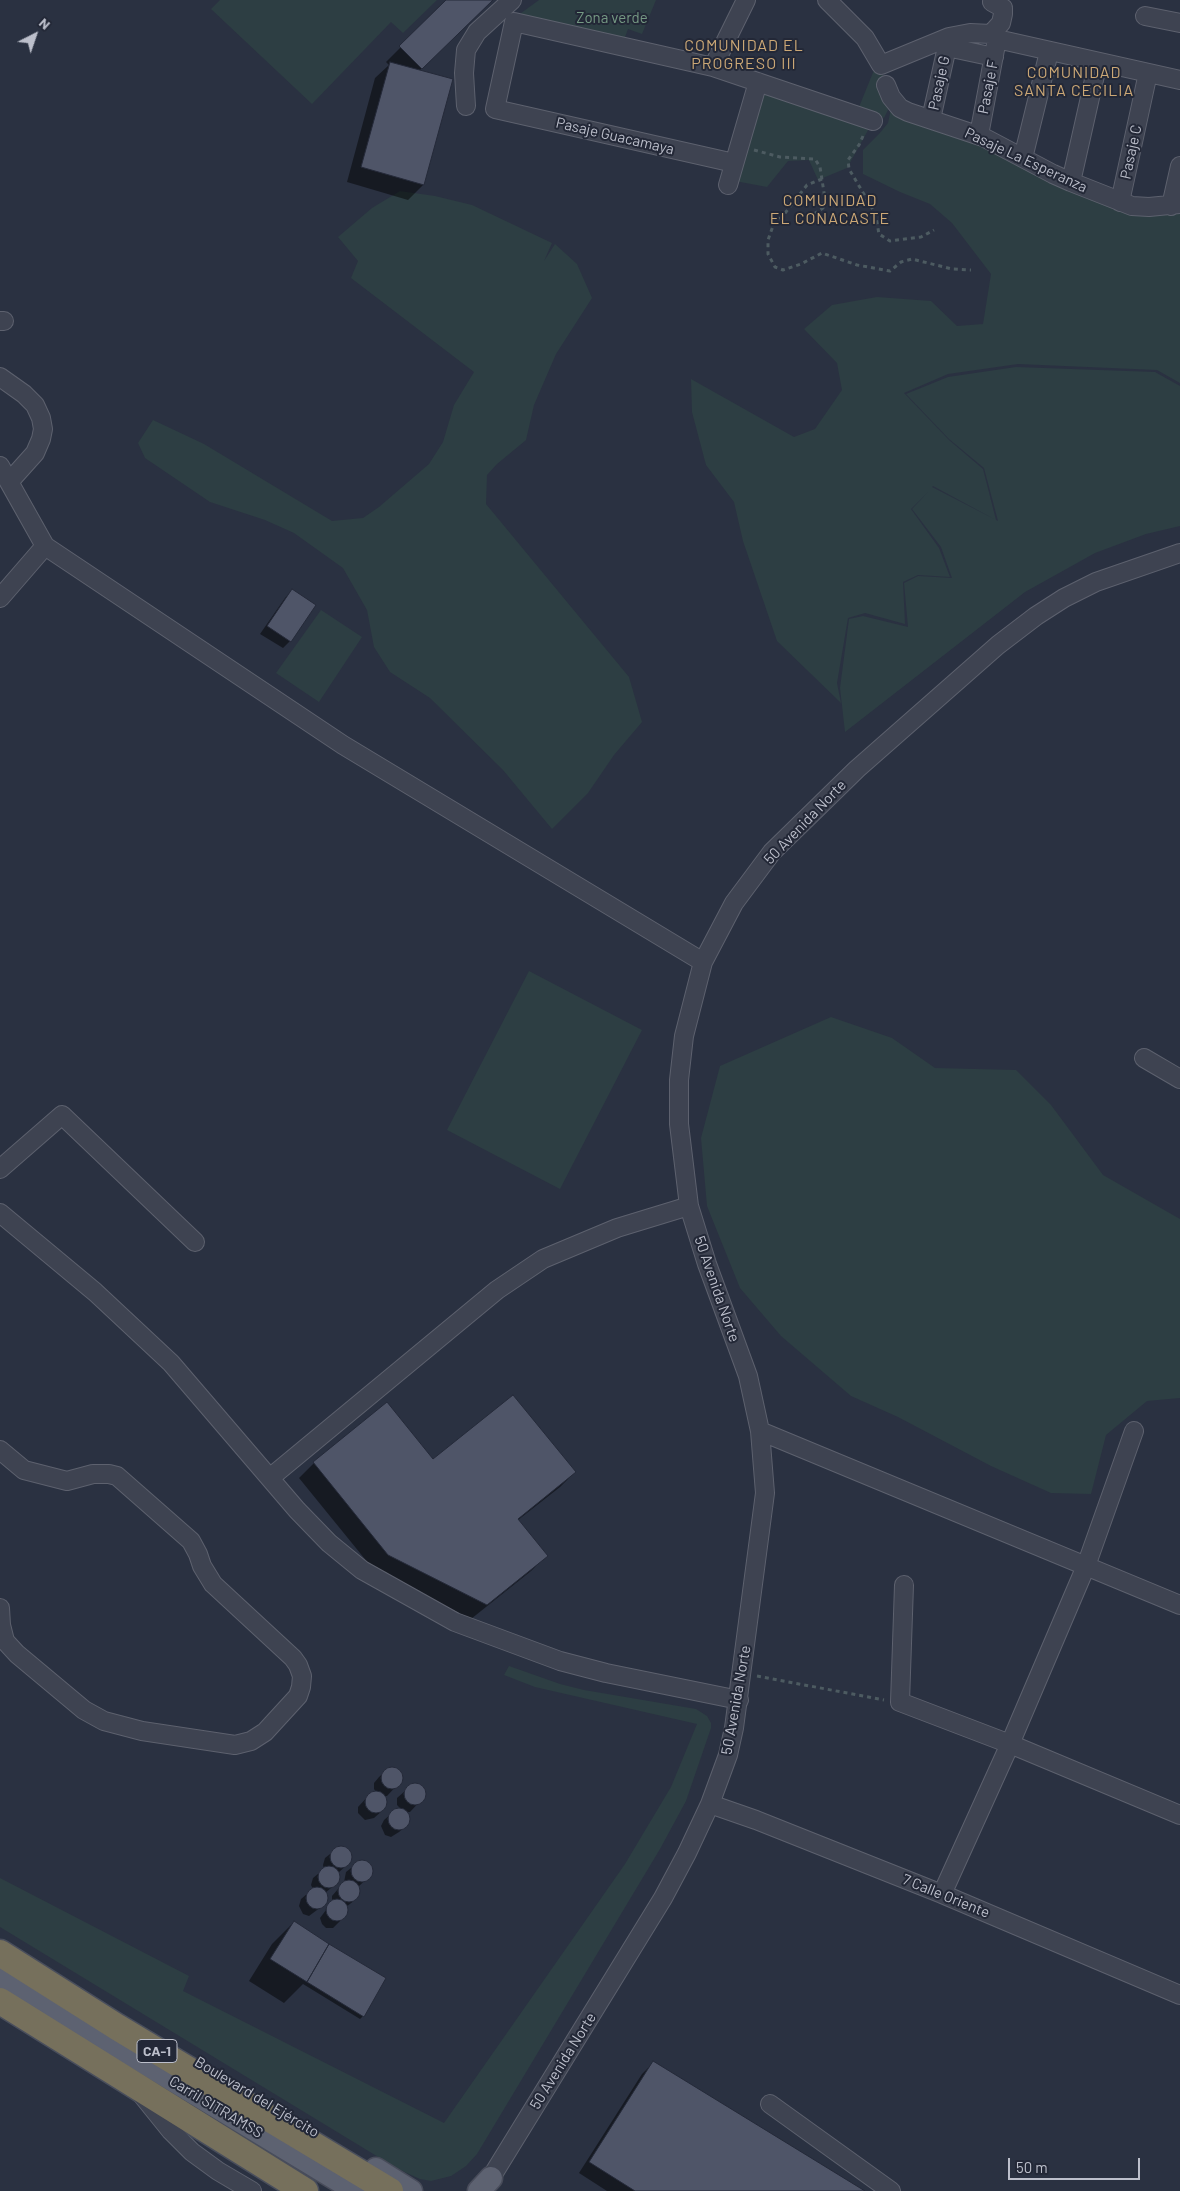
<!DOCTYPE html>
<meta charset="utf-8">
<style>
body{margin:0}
#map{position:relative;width:1180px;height:2191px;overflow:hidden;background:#2a3141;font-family:Barlow,sans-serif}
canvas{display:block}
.north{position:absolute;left:10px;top:10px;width:50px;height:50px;-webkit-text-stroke:4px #232837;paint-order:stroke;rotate:41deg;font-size:14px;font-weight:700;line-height:20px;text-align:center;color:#bcbfcb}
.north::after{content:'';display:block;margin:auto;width:18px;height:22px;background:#bcbfcb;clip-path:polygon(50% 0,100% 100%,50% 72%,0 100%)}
.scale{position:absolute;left:1008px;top:2158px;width:132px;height:22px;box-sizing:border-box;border:2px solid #bcbfcb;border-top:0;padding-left:6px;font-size:15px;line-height:18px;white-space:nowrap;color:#bcbfcb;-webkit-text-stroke:4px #232837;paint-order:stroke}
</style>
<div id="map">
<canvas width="1180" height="2191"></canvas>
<div class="north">N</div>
<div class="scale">50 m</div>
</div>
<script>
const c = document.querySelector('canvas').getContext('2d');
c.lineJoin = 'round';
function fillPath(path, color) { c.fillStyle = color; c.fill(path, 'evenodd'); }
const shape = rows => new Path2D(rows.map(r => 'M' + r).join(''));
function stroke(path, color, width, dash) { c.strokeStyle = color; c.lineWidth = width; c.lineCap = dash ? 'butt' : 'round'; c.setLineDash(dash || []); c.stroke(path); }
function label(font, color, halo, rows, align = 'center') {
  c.font = font + ' Barlow,sans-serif'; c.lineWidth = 4; c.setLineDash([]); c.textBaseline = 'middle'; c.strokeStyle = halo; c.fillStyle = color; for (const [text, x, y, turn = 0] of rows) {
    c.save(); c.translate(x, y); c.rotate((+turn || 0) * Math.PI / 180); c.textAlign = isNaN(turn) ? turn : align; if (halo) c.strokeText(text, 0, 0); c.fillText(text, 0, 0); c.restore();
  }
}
fillPath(shape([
 [220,0,437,0,403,33,391,22,312,104,211,9],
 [539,0,656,0,642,34,628,29,624,40,517,16],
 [874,70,883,75,888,110,884,118,859,107],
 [764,91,872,123,847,168,818,180,809,160,788,161,767,187,735,181],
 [892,104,978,141,1033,172,1083,197,1130,213,1165,215,1180,212,1180,383,1157,370,1018,364,948,374,904,393,949,440,983,469,996,520,933,486,932,487,998,521,984,468,949,439,906,394,948,377,1016,367,1155,372,1180,386,1180,526,1146,534,1095,553,1025,592,845,732,840,688,849,619,863,616,908,627,904,583,918,576,952,578,941,547,912,509,928,492,911,509,939,548,950,577,918,575,903,582,905,624,865,613,848,618,837,683,841,703,777,641,743,541,734,502,706,465,692,412,691,379,794,437,815,429,842,390,837,363,804,329,832,305,877,297,931,301,957,326,983,324,991,274,952,223,930,204,900,192,863,174,863,150,879,134,888,123],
 [400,191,435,196,472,205,552,243,544,261,555,244,577,264,592,298,556,354,534,405,526,440,497,464,487,475,486,504,629,677,642,722,614,755,588,793,552,829,503,770,430,698,390,672,374,647,367,610,343,568,294,533,265,520,210,502,145,458,138,443,153,420,204,444,332,521,363,518,379,507,429,464,443,442,454,405,474,372,351,278,358,261,338,237,372,208],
 [321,610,362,637,319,702,276,673],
 [529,971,642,1030,560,1189,447,1130],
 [831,1017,892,1038,935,1068,1016,1070,1051,1105,1103,1175,1180,1219,1180,1398,1147,1401,1106,1435,1091,1494,1051,1493,991,1466,898,1417,851,1396,781,1336,740,1288,707,1206,701,1138,720,1066],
 [509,1666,560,1684,584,1690,696,1709,707,1716,711,1723,711,1728,686,1801,660,1849,477,2154,466,2166,451,2176,431,2181,420,2179,398,2169,0,1927,0,1878,189,1976,183,1991,444,2123,625,1864,671,1787,697,1724,535,1687,504,1675]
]), '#2d3e43');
fillPath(shape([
 [448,0,491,0,419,71,423,185,408,200,347,182,375,78,389,65,386,62],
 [292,590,290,641,283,648,260,634,285,598],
 [433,1461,575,1472,560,1487,518,1520,546,1556,531,1571,471,1619,373,1569,299,1478,314,1463],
 [393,1769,401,1775,401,1781,387,1796,384,1796,386,1805,382,1811,374,1818,365,1820,358,1813,358,1807,371,1793,377,1793,374,1789,374,1783,379,1777,387,1770],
 [413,1784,420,1786,424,1791,424,1797,410,1812,405,1812,408,1815,407,1825,399,1832,391,1837,385,1835,381,1826,384,1820,397,1809,402,1810,397,1805,397,1798],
 [339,1847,346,1848,350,1854,349,1863,338,1873,337,1883,325,1893,325,1904,309,1916,303,1914,299,1906,301,1899,313,1889,311,1885,313,1878,324,1869,323,1865,325,1858],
 [360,1861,367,1862,371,1868,372,1874,358,1887,359,1891,355,1900,346,1907,347,1910,345,1916,333,1928,326,1928,322,1924,320,1918,332,1902,332,1896,344,1882,346,1872],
 [294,1922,363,2016,360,2019,303,1984,284,2003,249,1981,272,1944],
 [653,2063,862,2191,607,2191,579,2173,642,2074]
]), '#0007');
const building = shape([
 [446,0,493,0,422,69,399,46,446,0],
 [390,62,453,79,424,185,361,167,390,62],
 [292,589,316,605,291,642,267,626,292,589],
 [513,1395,576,1472,518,1519,548,1556,487,1605,388,1555,313,1462,387,1402,433,1459,513,1395],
 '381 1778a11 11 0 1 1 22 0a11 11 0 1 1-22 0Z',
 '404 1794a11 11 0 1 1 22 0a11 11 0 1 1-22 0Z',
 '365 1802a11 11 0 1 1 22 0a11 11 0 1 1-22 0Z',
 '388 1819a11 11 0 1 1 22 0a11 11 0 1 1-22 0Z',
 '330 1857a11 11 0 1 1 22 0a11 11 0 1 1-22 0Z',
 '351 1871a11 11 0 1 1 22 0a11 11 0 1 1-22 0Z',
 '318 1877a11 11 0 1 1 22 0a11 11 0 1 1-22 0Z',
 '338 1891a11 11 0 1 1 22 0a11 11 0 1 1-22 0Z',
 '306 1898a11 11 0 1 1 22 0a11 11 0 1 1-22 0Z',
 '326 1910a11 11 0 1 1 22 0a11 11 0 1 1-22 0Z',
 [294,1921,329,1944,307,1982,270,1959,294,1921],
 [329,1944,386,1978,364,2017,307,1982,329,1944],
 [653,2061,865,2191,635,2191,589,2162,653,2061]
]);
fillPath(building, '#4f5568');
stroke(building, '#252a39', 1);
const minor = shape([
 [827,0,865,38,881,65,949,37,970,33,991,34,1001,23,1003,14,1003,8,992,2],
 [1145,16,1180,23],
 [713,67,746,0],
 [886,85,891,97,900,108,908,112,983,137,1053,174,1071,182,1132,206,1149,207,1180,204],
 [466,106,464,73,466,50,477,32,512,0],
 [931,119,947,47,994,57],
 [979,135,997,39,1180,80],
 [1023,158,1049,52],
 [734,163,495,109,514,22,713,67,873,121],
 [1071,182,1098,62],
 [728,185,758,82],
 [1120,202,1148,73],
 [1171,206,1180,166],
 [0,321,4,321],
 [0,377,24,394,35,405,41,418,43,429,41,439,35,453,9,482],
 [0,466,45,546,343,745,703,962],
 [0,598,45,546],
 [1144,1058,1180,1079],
 [0,1169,62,1115,195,1242],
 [0,1213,95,1292,171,1363,297,1510,329,1543,362,1570,455,1622,560,1661,606,1673,739,1700],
 [760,1431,1180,1605],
 [0,1450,24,1470,67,1481,93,1474,109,1474,117,1476,191,1541,198,1554,202,1566,213,1584,293,1658,298,1665,302,1676,301,1687,298,1696,265,1732,251,1741,235,1745,142,1731,104,1721,84,1710,17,1654,5,1641,1,1625,0,1608],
 [271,1477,497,1290,543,1259,617,1228,689,1206],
 [904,1585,900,1702,1010,1744,1180,1815],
 [710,1804,756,1820,942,1894,1180,1995],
 [942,1894,1010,1744,1086,1566,1134,1431],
 [142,2095,171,2131,192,2152,218,2171,252,2191],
 [770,2104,891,2191],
 [484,2189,663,1898,687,1853,710,1804,728,1755,734,1728,765,1493,760,1431,748,1376,707,1264,689,1206,679,1124,679,1080,684,1036,703,962,734,903,772,852,857,769,998,645,1036,616,1064,598,1096,582,1180,553]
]);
const major = shape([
 [0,1976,356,2191],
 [376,2169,411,2191],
 [479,2191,491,2178]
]);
const highway = shape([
 [0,1953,117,2027,390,2191],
 [0,2001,305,2191]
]);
stroke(minor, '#5d616e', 20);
stroke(major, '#484c5a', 25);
stroke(highway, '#494e5c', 29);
stroke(shape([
 [863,136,859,145,848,160,849,169,871,206,876,217,879,234,890,241,921,237,934,230],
 [754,150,780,157,815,159,820,167,825,199,823,208,814,214],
 [822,179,807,185,782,217,774,223,768,240,768,254,775,267,783,270,801,264,822,253,857,265,890,271,901,262,912,259,952,269,971,270],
 [757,1676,884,1700]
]), '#4d5b61', 3, [4, 4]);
stroke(minor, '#3e4351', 18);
stroke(major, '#5d6271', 22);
stroke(highway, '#76705c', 26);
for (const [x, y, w] of [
 [157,2051,40]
]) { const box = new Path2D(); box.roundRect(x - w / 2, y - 11.5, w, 23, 4); c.fillStyle = '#232837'; c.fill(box); stroke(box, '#bcbfcb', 1); }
label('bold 14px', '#bcbfcb', null, [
 ["CA-1",157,2051]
]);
label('15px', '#759983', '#232837', [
 ["Zona verde",612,18]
]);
label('15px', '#bcbfcb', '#232837', [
 ["Pasaje G",939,83,-78],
 ["Pasaje F",988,87,-79],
 ["Pasaje Guacamaya",615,136,13],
 ["Pasaje C",1131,152,-78],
 ["Pasaje La Esperanza",1026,160,25],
 ["50 Avenida Norte",805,822,-46],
 ["50 Avenida Norte",717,1289,71],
 ["50 Avenida Norte",736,1700,-80],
 ["7 Calle Oriente",946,1896,22],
 ["50 Avenida Norte",563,2061,-58],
 ["Boulevard del Ejército",257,2097,31],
 ["Carril SITRAMSS",216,2107,31]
]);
c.letterSpacing = '1px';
label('16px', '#cca876', '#232837', [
 ["COMUNIDAD EL",744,46],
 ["PROGRESO III",744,64],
 ["COMUNIDAD",1074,73],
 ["SANTA CECILIA",1074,91],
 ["COMUNIDAD",830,201],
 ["EL CONACASTE",830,219]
]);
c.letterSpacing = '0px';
</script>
